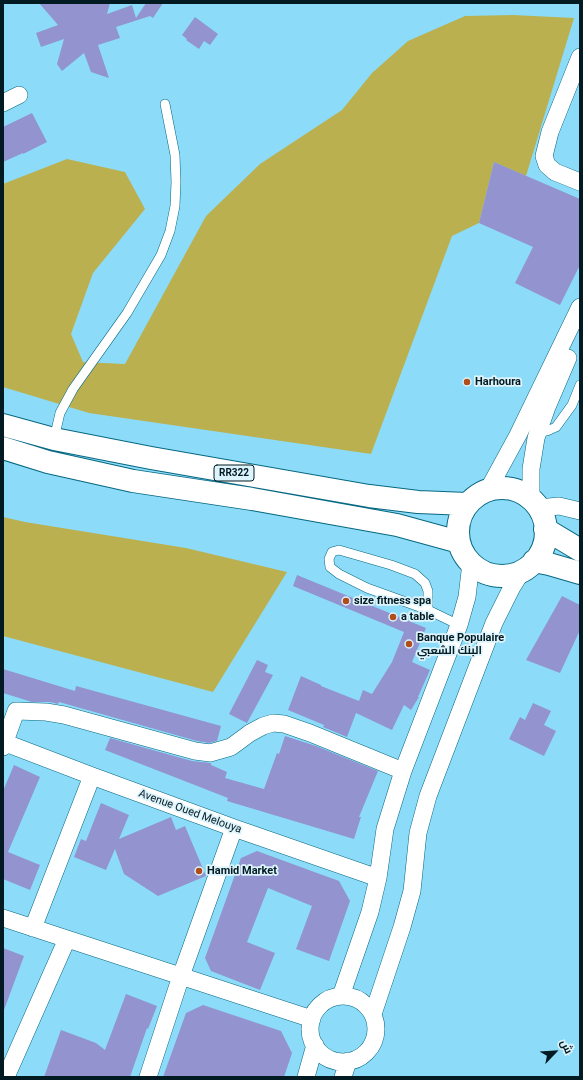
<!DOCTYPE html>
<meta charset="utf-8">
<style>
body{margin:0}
#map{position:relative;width:583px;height:1080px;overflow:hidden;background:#8cdcf9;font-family:Roboto,Cairo,sans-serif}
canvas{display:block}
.frame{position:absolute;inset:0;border:4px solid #021a22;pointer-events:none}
.north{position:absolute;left:535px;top:1032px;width:40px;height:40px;-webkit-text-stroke:3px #ddf4fc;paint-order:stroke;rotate:65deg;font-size:11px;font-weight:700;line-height:16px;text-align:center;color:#021a22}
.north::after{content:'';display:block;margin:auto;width:14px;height:18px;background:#021a22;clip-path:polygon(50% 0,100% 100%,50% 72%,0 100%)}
</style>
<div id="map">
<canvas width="583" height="1080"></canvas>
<div class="frame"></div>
<div class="north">ش</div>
</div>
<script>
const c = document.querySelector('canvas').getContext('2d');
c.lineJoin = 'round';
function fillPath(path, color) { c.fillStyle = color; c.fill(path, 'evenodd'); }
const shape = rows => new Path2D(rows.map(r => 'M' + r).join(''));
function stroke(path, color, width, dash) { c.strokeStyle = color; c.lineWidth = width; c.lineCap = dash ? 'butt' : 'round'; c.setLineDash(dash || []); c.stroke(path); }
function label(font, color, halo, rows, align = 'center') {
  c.font = font + ' Roboto,Cairo,sans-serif'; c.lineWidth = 3.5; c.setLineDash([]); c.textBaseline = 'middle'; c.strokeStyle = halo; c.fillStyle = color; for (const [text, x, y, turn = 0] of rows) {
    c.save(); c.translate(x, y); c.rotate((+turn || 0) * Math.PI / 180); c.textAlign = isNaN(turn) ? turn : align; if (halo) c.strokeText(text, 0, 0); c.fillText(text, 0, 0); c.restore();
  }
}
fillPath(shape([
 [513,15,574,18,526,176,494,162,479,223,452,236,371,454,89,413,3,387,3,184,67,159,125,172,145,209,93,273,71,334,83,362,125,364,206,216,260,164,342,110,372,73,408,41,465,16],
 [3,517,25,522,186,548,287,572,213,692,3,636]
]), '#bbb04f');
fillPath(shape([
 [39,3,110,3,107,14,132,5,136,18,146,3,163,3,153,18,150,16,116,27,120,38,98,45,109,78,91,72,84,53,62,71,57,64,64,39,41,47,36,33,58,25],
 [195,17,218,34,210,45,204,41,199,49,186,40,187,39,182,35],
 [32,113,47,142,23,154,23,153,3,162,3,127],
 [494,162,580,199,580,265,560,305,515,283,533,247,479,223],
 [297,575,426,628,412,662,430,670,418,697,419,697,411,710,404,705,392,730,356,713,347,737,323,727,324,725,288,710,301,676,321,685,321,686,359,701,363,690,372,694,392,662,404,632,293,586],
 [562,596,580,605,580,630,560,673,526,660],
 [257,660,268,665,265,672,273,675,247,723,229,714],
 [3,669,75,691,76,686,221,726,217,741,209,743,197,741,59,702,58,704,50,702,32,702,3,693],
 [533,703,551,711,544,725,556,731,544,756,509,739,520,717,525,720],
 [285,736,316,746,378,771,359,817,361,817,354,839,227,801,228,798,105,750,110,738,192,761,211,763,211,765,227,772,225,778,264,789,277,753,279,754],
 [14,765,40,777,8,852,40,865,30,890,3,879,3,791],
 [101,803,129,815,119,839,171,817,176,830,185,826,206,876,158,896,124,874,115,849,106,870,74,857,81,839,86,841],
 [257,851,339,881,350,901,329,961,296,949,312,906,268,888,247,942,275,953,260,990,211,971,205,958,241,858],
 [3,948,24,956,4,1010,3,1010],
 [126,994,157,1006,148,1029,147,1028,130,1077,44,1077,61,1030,96,1043,105,1050],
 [203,1005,281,1031,292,1053,284,1077,163,1077,186,1013]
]), '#9293cf');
const service = shape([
 [537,429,547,431,556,427,572,405,580,385],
 [54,439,60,413,73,389,127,313,161,255,170,231,175,206,176,182,175,155,165,104],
 [428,610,367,588,339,574,330,567,329,559,332,552,339,550,391,565,415,574,425,583,428,591,428,610,459,625]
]);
const minor = shape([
 [580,57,550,132,544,156,547,165,555,172,580,182],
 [3,103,19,95],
 [488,490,518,435,580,307],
 [531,499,531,469,536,438,547,407,568,358],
 [539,508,559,506,580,511],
 [3,742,92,776,234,828,378,878],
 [3,747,16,711,46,712,64,715,195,751,210,753,231,747,250,733,263,726,273,723,284,724,310,733,403,771],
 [3,918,312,1019],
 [33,928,92,776],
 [341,996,370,912,378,878,385,829,403,771,459,625,467,597,471,563],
 '310 1029a33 33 0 1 1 66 0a33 33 0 1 1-66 0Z',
 [373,1014,402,927,412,891,418,833,428,796,494,623,512,587,522,571],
 [6,1077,67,939],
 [148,1077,181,976,234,828],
 [306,1077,315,1045],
 [343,1077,348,1061]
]);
const primary = shape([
 [3,425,54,439,151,458,369,496,418,502,467,504],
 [3,448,48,462,133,481,252,499,397,525,459,542],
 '458 532a44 44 0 1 1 88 0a44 44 0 1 1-88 0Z',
 [545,529,580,550],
 [534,561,549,564,580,573]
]);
stroke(service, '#066881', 10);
stroke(minor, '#066881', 18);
stroke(primary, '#066881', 24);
stroke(service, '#fff', 9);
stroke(minor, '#fff', 17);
stroke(primary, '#fff', 22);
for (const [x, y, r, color] of [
 [467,382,4,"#b14c1b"],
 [346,601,4,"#b14c1b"],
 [393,617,4,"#b14c1b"],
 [409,644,4,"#b14c1b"],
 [199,871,4,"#b14c1b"]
]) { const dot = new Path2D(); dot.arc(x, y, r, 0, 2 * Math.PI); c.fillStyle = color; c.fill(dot); stroke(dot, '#ddf4fc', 1.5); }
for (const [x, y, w] of [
 [234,473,40]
]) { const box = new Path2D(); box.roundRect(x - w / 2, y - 8, w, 16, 3); c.fillStyle = '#ddf4fc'; c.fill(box); stroke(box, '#021a22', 1); }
label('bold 10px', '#021a22', null, [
 ["RR322",234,473]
]);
label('bold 11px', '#021a22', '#ddf4fc', [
 ["Harhoura",475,382],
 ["size fitness spa",354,601],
 ["a table",401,617],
 ["Banque Populaire",417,638],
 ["البنك الشعبي",417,651],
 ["Hamid Market",207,871]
], 'left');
label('11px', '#021a22', '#ddf4fc', [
 ["Avenue Oued Melouya",190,812,20]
]);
</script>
